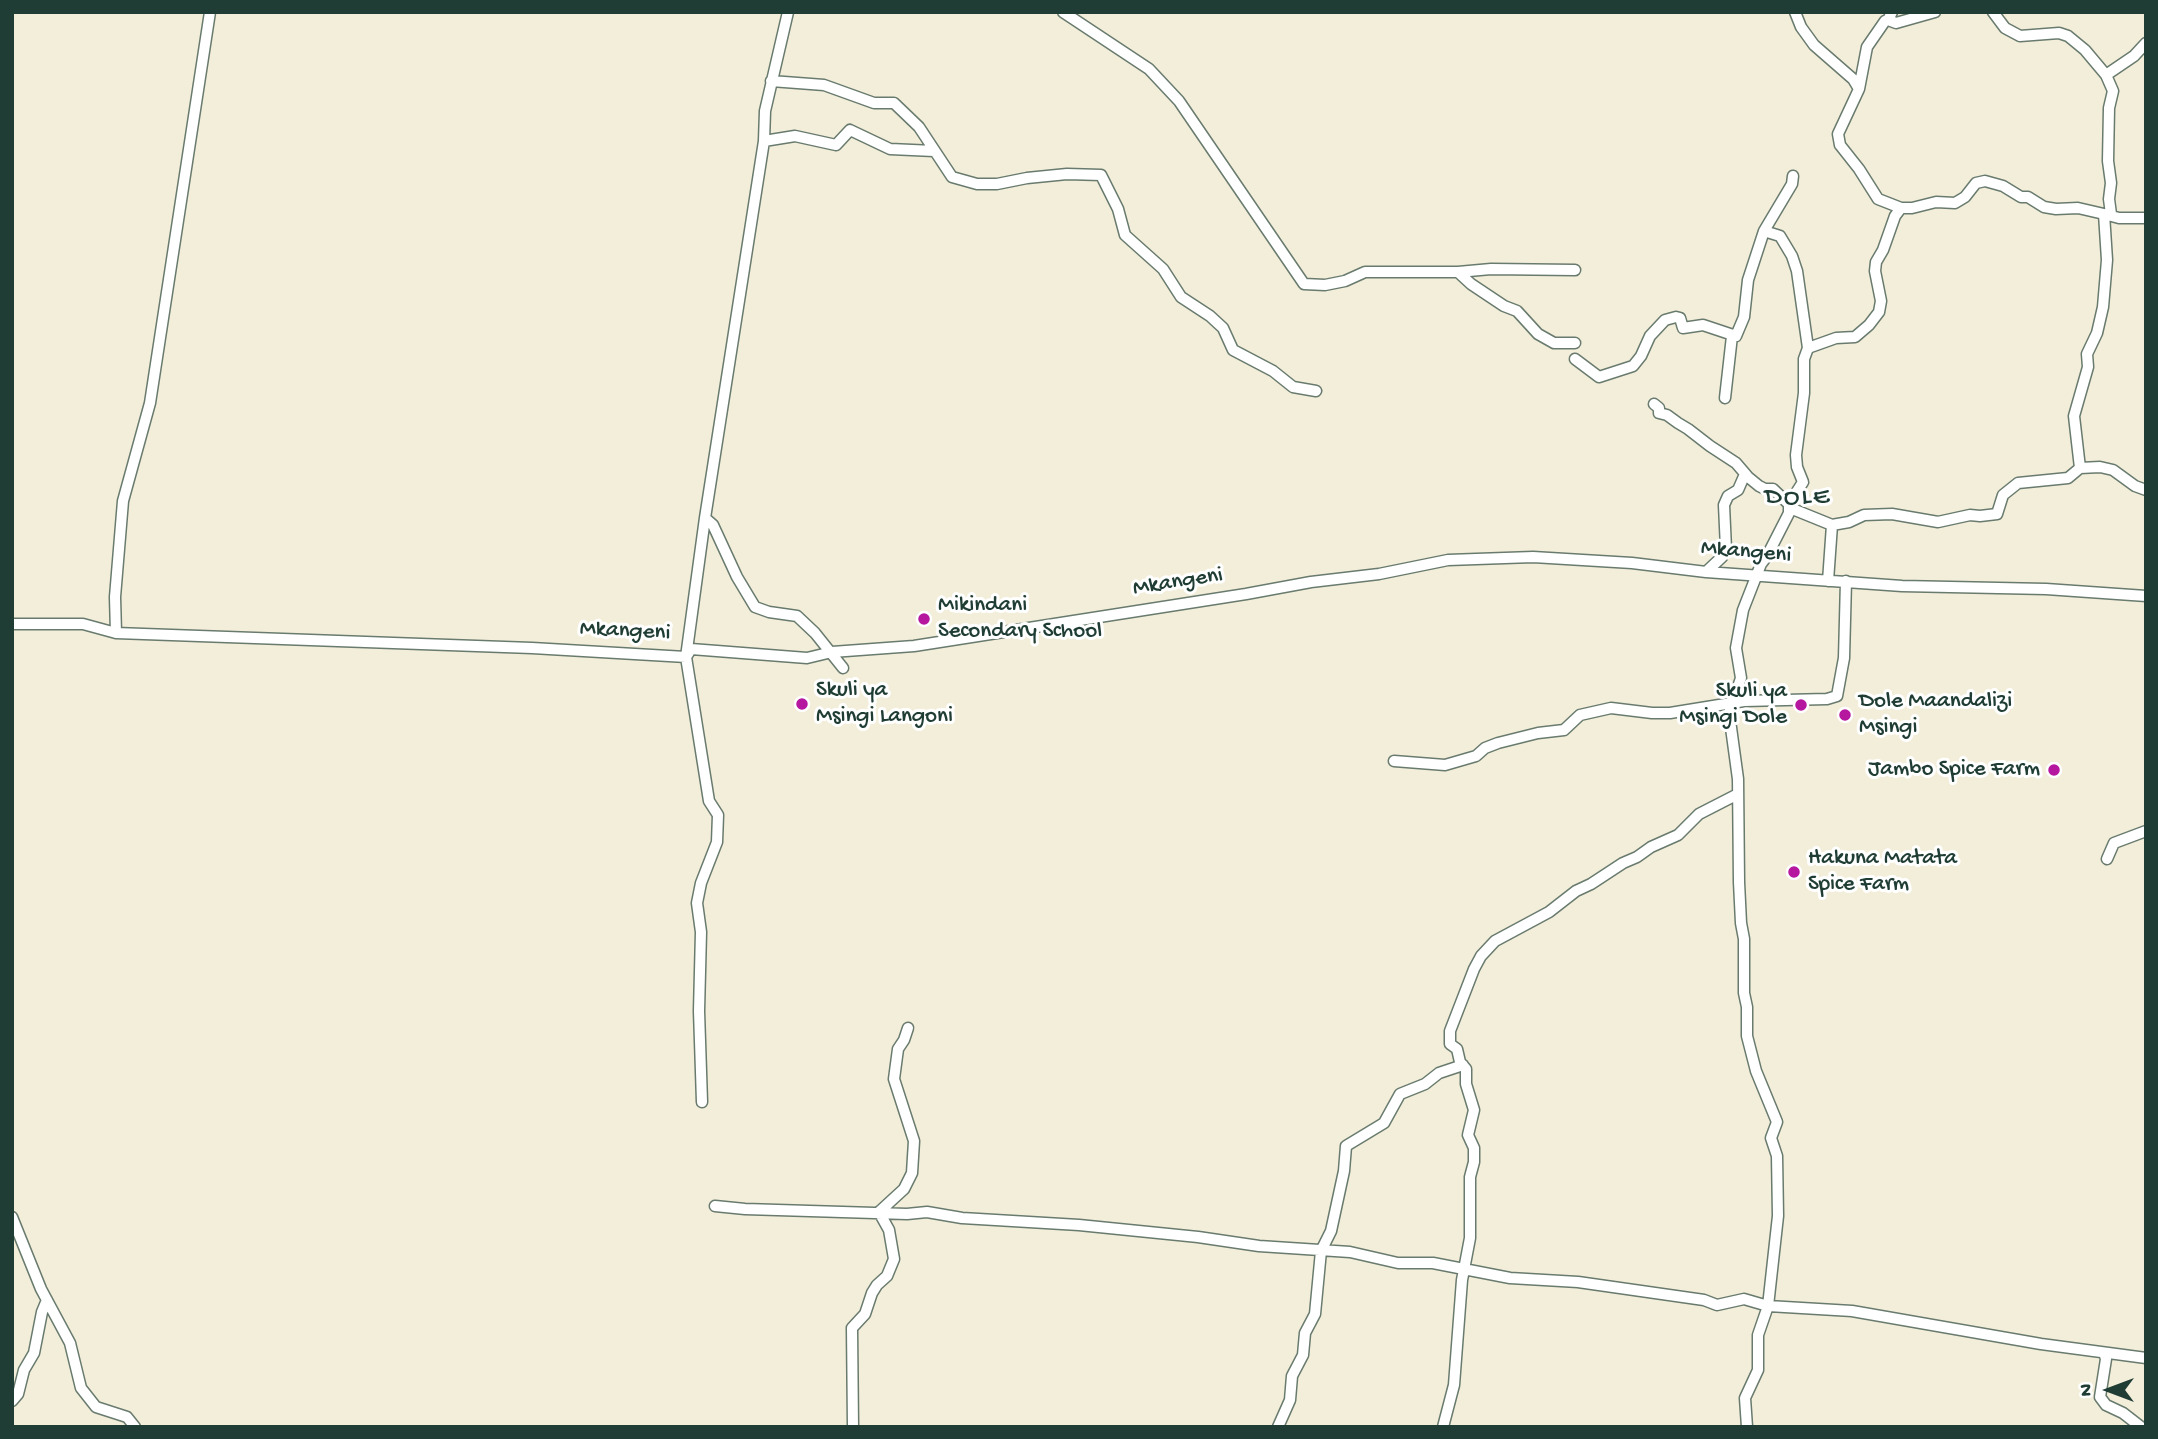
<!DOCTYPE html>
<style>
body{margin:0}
#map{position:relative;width:2158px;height:1439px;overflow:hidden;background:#f3eeda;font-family:"Gochi Hand",sans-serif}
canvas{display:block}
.frame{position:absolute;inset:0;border:14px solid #1f3d34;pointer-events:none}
.north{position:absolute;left:2074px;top:1355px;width:70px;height:70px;-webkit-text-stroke:5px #fff;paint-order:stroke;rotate:270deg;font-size:19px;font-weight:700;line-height:28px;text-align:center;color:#1f3d34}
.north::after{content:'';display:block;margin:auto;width:24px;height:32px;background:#1f3d34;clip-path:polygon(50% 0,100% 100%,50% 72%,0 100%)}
</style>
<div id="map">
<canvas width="2158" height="1439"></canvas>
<div class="frame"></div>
<div class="north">N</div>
</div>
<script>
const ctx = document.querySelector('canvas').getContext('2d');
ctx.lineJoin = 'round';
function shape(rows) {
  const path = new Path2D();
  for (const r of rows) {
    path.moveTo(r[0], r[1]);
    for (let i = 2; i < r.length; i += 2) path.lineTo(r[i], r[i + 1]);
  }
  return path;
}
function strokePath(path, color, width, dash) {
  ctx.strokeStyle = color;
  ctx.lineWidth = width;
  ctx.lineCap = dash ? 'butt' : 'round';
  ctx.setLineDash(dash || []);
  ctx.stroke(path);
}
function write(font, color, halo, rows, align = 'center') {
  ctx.font = font + ' "Gochi Hand",sans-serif';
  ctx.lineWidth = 6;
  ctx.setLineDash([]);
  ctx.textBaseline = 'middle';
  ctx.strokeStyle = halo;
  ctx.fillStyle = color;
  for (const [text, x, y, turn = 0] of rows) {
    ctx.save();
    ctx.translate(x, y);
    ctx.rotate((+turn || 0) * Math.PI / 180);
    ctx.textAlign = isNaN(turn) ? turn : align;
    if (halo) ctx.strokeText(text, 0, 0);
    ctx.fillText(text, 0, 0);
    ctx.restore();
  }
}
const minor = shape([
 [1063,12,1149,69,1179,101,1304,284,1325,285,1345,281,1365,272,1458,272,1491,269,1575,270],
 [1795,12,1801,27,1814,45,1853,79,1859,89,1838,134,1840,145,1859,169,1878,199,1901,208],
 [1993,12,2005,28,2020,36,2059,33,2068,36,2085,50,2106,75,2113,91,2109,108,2108,161,2111,183,2109,199,2111,214],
 [1888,20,1896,23,1935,12],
 [2106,75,2134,56,2146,43],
 [771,81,824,85,874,103,894,103,919,127,952,177,977,184,997,184,1027,178,1067,174,1101,175,1118,209,1125,235,1163,269,1181,297,1210,316,1223,328,1233,350,1273,371,1293,387,1316,391],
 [1859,89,1867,47,1885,21,1888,20,1892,12],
 [764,141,795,136,836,145,850,130,890,149,934,151],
 [1458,272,1471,284,1504,306,1517,311,1538,334,1554,343,1575,343],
 [1808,348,1836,338,1855,337,1869,325,1879,312,1881,301,1875,271,1876,262,1883,250,1895,216,1901,208,1912,208,1936,202,1955,203,1965,197,1976,183,1985,181,2003,186,2021,197,2028,197,2044,207,2056,209,2078,208,2104,214],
 [1575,359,1599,377,1633,366,1641,356,1650,336,1665,320,1676,317,1680,318,1683,328,1703,325,1736,336,1744,317,1748,280,1764,231,1792,184,1793,176],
 [1725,398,1732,336],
 [1654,404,1659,408,1659,413,1667,415,1678,423,1688,429,1710,446,1736,463,1748,477,1759,486,1765,489,1773,489,1795,510,1832,525,1828,581],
 [2080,468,2074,416,2088,367,2087,354,2097,333,2103,307,2107,260,2104,214,2119,218,2146,218],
 [705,518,713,525,737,577,755,607,769,612,797,616,815,633,843,668],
 [1832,525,1849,522,1864,515,1892,514,1938,522,1970,515,1980,516,1997,514,2003,495,2018,483,2068,478,2080,468,2100,467,2113,470,2135,486,2146,490],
 [1706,572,1722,557,1726,549,1724,505,1728,496,1738,490,1745,474],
 [12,624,83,624,116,633,532,648,686,657,691,649,807,658,832,652,914,646,1246,594,1311,582,1379,574,1448,560,1533,557,1632,563,1706,572,1902,586,2046,589,2146,596],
 [116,633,115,597,123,501,150,403,210,12],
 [1394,761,1445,765,1476,756,1485,748,1498,743,1538,733,1564,730,1580,715,1611,708,1652,713,1670,713,1744,701,1827,699,1837,696,1844,658,1846,581],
 [2107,859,2114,843,2146,831],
 [702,1102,699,1011,701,932,697,903,701,883,717,842,718,815,709,801,686,657,705,518,764,141,765,111,788,12],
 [715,1206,745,1209,907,1214,927,1212,962,1218,1079,1225,1198,1237,1259,1246,1350,1252,1398,1263,1433,1263,1510,1278,1578,1282,1704,1300,1717,1305,1744,1299,1768,1306,1852,1311,2041,1344,2146,1358],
 [12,1217,41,1289,70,1343,81,1388,96,1407,127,1417,135,1427],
 [2104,1353,2106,1359,2100,1397,2106,1405,2123,1413,2141,1427],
 [12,1401,18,1394,24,1370,34,1353,42,1312,47,1300],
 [853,1427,852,1328,865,1314,872,1293,877,1285,887,1276,894,1259,889,1230,879,1212,904,1189,912,1173,914,1141,894,1079,898,1049,904,1040,908,1028],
 [1278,1427,1290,1400,1292,1376,1303,1355,1305,1333,1315,1314,1321,1251,1331,1231,1344,1171,1346,1146,1384,1123,1400,1094,1425,1084,1439,1073,1463,1065],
 [1443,1427,1454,1385,1462,1280,1470,1238,1470,1177,1474,1162,1474,1148,1468,1135,1474,1110,1466,1084,1466,1069,1460,1062,1457,1049,1450,1044,1450,1031,1474,969,1481,956,1495,941,1549,912,1576,891,1591,884,1623,863,1637,857,1651,847,1678,835,1699,814,1738,794],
 [1747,1427,1745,1398,1758,1370,1758,1335,1768,1306,1778,1216,1777,1156,1771,1138,1777,1122,1756,1071,1747,1036,1747,1007,1744,993,1744,939,1741,923,1739,882,1738,779,1729,713,1741,678,1736,648,1743,610,1761,564,1767,556,1789,513,1789,504,1803,482,1797,467,1796,455,1804,393,1804,359,1808,348,1797,271,1792,256,1780,236,1764,231]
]);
strokePath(minor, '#697b6e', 13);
strokePath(minor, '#fff', 10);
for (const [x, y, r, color] of [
 [924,619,7,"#b5179e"],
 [802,704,7,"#b5179e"],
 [1801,705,7,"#b5179e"],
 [1845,715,7,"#b5179e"],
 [2054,770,7,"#b5179e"],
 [1794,872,7,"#b5179e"]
]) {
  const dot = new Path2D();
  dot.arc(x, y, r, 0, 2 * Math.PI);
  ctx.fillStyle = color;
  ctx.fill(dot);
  strokePath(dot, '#fff', 2.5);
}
write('23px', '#1f3d34', '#fff', [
 ["Mkangeni",1746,553,5],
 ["Mkangeni",1178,583,-9],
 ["Mkangeni",625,632,3]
]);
write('23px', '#1f3d34', '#fff', [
 ["Mikindani",938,606],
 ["Secondary School",938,632],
 ["Skuli ya",816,691],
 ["Msingi Langoni",816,717],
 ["Skuli ya",1787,692,"right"],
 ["Msingi Dole",1787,718,"right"],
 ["Dole Maandalizi",1859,702],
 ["Msingi",1859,728],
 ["Jambo Spice Farm",2040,770,"right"],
 ["Hakuna Matata",1808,859],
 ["Spice Farm",1808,885]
], 'left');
ctx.letterSpacing = '2px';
write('26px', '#1f3d34', '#fff', [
 ["DOLE",1798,499]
]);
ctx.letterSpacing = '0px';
</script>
